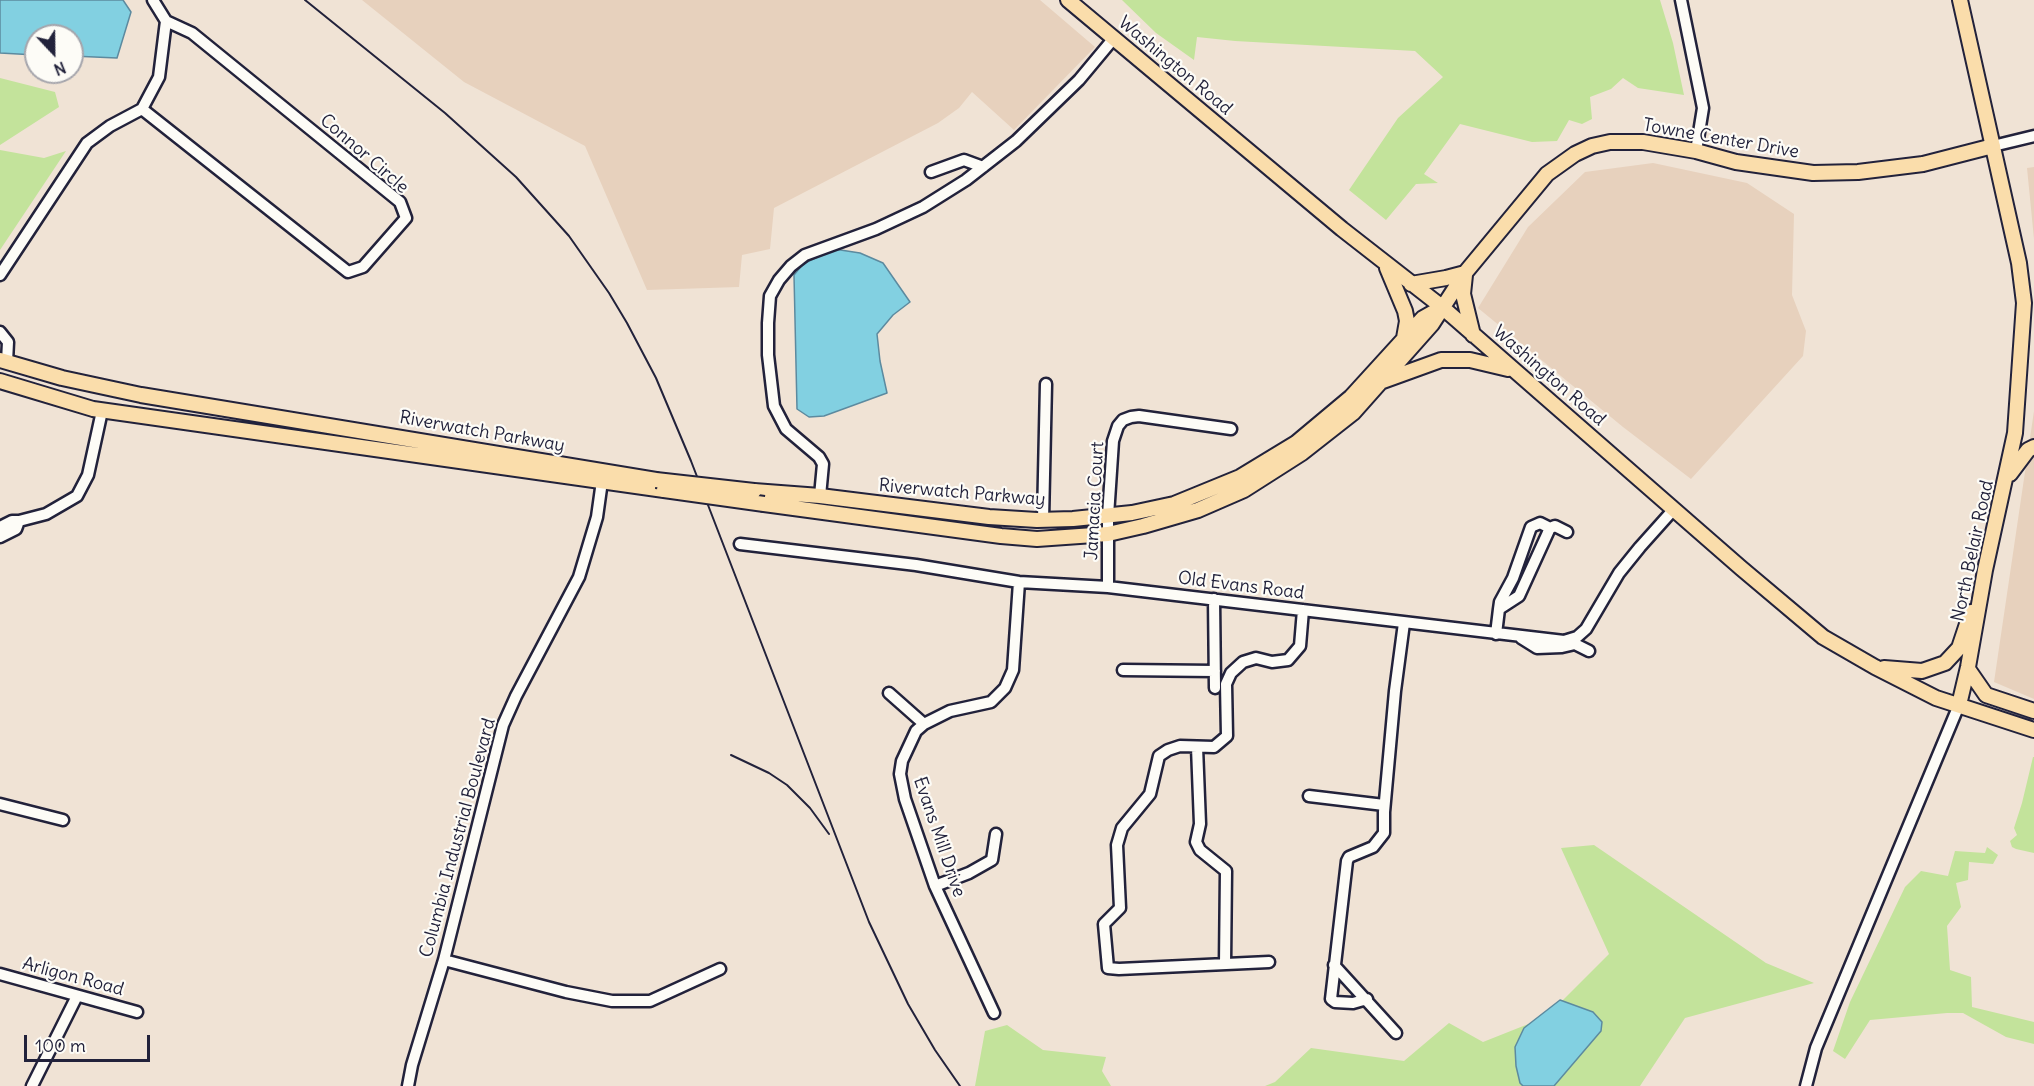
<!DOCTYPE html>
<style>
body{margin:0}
#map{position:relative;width:2034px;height:1086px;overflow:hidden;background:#f0e3d5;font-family:Delius,sans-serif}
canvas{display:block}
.north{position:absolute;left:24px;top:24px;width:60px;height:60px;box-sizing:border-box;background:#fdfcf7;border:2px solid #a5a5ac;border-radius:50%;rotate:158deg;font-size:16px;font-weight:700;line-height:24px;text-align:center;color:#22223b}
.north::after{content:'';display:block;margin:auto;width:21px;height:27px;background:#22223b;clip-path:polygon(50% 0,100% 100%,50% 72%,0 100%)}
.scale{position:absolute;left:24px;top:1035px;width:126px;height:27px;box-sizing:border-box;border:3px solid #22223b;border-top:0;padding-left:8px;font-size:18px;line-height:21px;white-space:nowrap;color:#22223b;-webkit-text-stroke:4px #fdfcf7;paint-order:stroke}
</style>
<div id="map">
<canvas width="2034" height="1086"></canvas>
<div class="north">N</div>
<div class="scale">100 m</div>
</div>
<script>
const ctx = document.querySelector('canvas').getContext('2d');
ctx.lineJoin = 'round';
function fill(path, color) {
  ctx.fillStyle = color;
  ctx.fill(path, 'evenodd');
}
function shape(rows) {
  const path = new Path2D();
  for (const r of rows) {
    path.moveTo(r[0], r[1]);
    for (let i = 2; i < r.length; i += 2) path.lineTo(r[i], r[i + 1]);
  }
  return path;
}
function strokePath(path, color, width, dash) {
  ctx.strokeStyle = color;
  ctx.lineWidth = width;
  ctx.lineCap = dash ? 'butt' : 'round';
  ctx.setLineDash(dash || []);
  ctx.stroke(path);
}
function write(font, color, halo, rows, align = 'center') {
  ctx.font = font + ' Delius,sans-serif';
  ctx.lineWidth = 4.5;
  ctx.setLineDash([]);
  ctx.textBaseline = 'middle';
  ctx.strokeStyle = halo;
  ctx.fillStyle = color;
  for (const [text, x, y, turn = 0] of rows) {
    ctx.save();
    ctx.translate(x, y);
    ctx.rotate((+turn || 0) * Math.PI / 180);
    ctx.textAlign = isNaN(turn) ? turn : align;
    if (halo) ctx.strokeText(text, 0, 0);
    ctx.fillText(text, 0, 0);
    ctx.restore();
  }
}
fill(shape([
 [362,0,1040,0,1095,47,1014,130,972,92,959,108,938,123,774,208,770,249,742,255,739,287,647,290,585,146,464,82],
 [1653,163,1747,183,1794,214,1792,295,1806,331,1803,356,1691,479,1623,427,1478,308,1528,227,1585,172],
 [2034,167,2034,239,2027,168],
 [2034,411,2034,699,1994,682]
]), '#e7d1bd');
fill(shape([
 [1122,0,1660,0,1673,43,1684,95,1638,88,1623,78,1611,89,1590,97,1592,119,1582,124,1569,120,1557,141,1532,142,1460,124,1424,174,1438,183,1416,184,1386,220,1349,190,1398,118,1443,77,1415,51,1235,41,1197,37,1194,60,1156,33],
 [0,78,55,92,59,107,0,145],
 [0,150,44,158,66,151,0,250],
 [2033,757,2034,757,2034,853,2016,849,2012,847,2010,841,2017,835,2014,828,2022,803],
 [1594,845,1766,963,1814,983,1685,1018,1640,1086,1265,1086,1275,1082,1311,1048,1404,1061,1449,1023,1483,1042,1546,1017,1609,954,1561,848],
 [1987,847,1998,855,1993,864,1969,862,1968,880,1956,883,1961,907,1947,926,1950,970,1971,977,1972,1007,2034,1022,2034,1044,2006,1037,1963,1013,1947,1013,1870,1020,1845,1059,1833,1051,1850,1002,1905,887,1921,871,1948,876,1955,851,1985,853],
 [1007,1025,1043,1050,1106,1057,1102,1071,1111,1086,975,1086,985,1031]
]), '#c3e39b');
const water = shape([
 [0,0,123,0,131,12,117,58,72,56,72,36,36,36,36,55,0,53,0,0],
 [834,249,860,253,883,263,910,302,893,315,877,334,880,361,887,393,824,416,809,417,797,409,794,275,803,264,834,249],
 [1560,1000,1593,1012,1602,1022,1601,1031,1554,1086,1523,1086,1520,1083,1516,1066,1515,1047,1524,1028,1560,1000]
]);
fill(water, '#82d0e1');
strokePath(water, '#5c8a9f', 1.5);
const minor = shape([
 [1681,0,1703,108,1696,151],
 [142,109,348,272,363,267,406,218,400,202,192,33,166,21],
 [1993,146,2034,136],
 [931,172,964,160,983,167],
 [0,275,87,143,110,126,142,109,159,77,166,21,153,0],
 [0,332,8,342,7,362],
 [820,496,823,464,819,457,786,429,774,406,768,355,768,323,770,296,779,280,791,266,805,255,876,229,923,207,966,180,1016,141,1079,80,1114,38],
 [1043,520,1046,384],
 [0,527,12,521,19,521,46,514,77,496,88,475,102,411],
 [0,537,16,529,19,521],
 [740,544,916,565,1019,582,1108,587,1564,641,1577,637,1586,629,1619,573,1640,547,1674,509],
 [1108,587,1108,516,1113,441,1118,426,1123,420,1131,417,1139,416,1231,429],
 [1214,599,1215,688],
 [1499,609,1500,602,1513,578,1531,527,1540,523,1550,528],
 [1496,634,1499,609,1519,596,1550,528,1555,526,1567,532],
 [1521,638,1537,648,1562,647,1575,644,1589,651],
 [1123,670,1215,671],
 [889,693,924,724],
 [1197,747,1200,824,1196,842,1200,850,1226,871,1225,964],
 [1309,796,1384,805],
 [0,804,63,820],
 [935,886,969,873,992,860,996,834],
 [444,960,566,992,612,1001,650,1001,720,969],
 [1269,962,1119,969,1108,968,1104,924,1120,908,1117,845,1122,828,1150,794,1159,756,1168,750,1180,746,1214,747,1227,736,1226,684,1231,673,1243,662,1256,658,1272,662,1288,660,1300,646,1303,610],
 [1334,965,1396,1033],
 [0,974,137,1012],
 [1367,999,1353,1003,1335,1002,1331,999,1347,861,1349,857,1373,847,1384,833,1384,812,1395,691,1404,623],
 [994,1013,935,886,905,799,900,774,902,761,916,731,924,724,950,711,991,702,1005,688,1013,670,1019,582],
 [32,1086,77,996],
 [408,1086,412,1065,444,960,503,725,516,696,579,577,597,517,603,474],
 [1806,1086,1816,1048,1959,705]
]);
const major = shape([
 [1068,0,1342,229,1442,307,1741,568,1823,637,1875,667,1936,698,2034,730],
 [1387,268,1405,311,1407,321,1404,338],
 [1465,275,1463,294,1473,335],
 [1411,284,1446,278,1465,273],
 [0,360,62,378,141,395,656,480],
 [0,381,93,409,664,490],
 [1383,381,1441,360,1470,360,1508,369],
 [2010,474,2028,450,2034,447],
 [754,491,820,496,989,517,1037,520,1073,519,1132,513,1174,504,1240,477,1296,443,1351,397,1423,318,1439,309],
 [764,504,1001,536,1037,539,1108,534,1143,526,1198,510,1244,490,1302,453,1353,413,1432,324,1465,273,1547,174,1575,154,1592,146,1610,142,1643,142,1696,151,1736,162,1813,173,1858,172,1923,164,1993,146],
 [1884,668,1922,671,1945,663,1959,648,1971,612],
 [1968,669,1986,695,2034,711],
 [1959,705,1968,667,1985,570,2015,433,2024,303,2019,263,1960,0]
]);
strokePath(minor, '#22223b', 15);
strokePath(major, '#22223b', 18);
strokePath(minor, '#fdfcf7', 10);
strokePath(major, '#faddab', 14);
strokePath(shape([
 [305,0,445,113,516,177,569,236,609,293,627,323,656,378,691,461,869,922,908,1004,935,1050,960,1086],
 [731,755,769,773,787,785,810,808,829,834]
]), '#22223b', 2);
const majorBridge = shape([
 [656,480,754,491],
 [664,490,764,504]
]);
strokePath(majorBridge, '#22223b', 18, []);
strokePath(majorBridge, '#faddab', 14);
write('18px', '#22223b', '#fdfcf7', [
 ["Washington Road",1175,66,40],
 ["Towne Center Drive",1721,139,10],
 ["Connor Circle",364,154,41],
 ["Washington Road",1549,376,41],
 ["Riverwatch Parkway",482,432,10],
 ["Riverwatch Parkway",962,493,5],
 ["Jamacia Court",1095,501,-87],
 ["North Belair Road",1973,551,-78],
 ["Old Evans Road",1241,586,7],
 ["Evans Mill Drive",939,837,71],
 ["Columbia Industrial Boulevard",458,838,-75],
 ["Arligon Road",73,977,15]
]);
</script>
